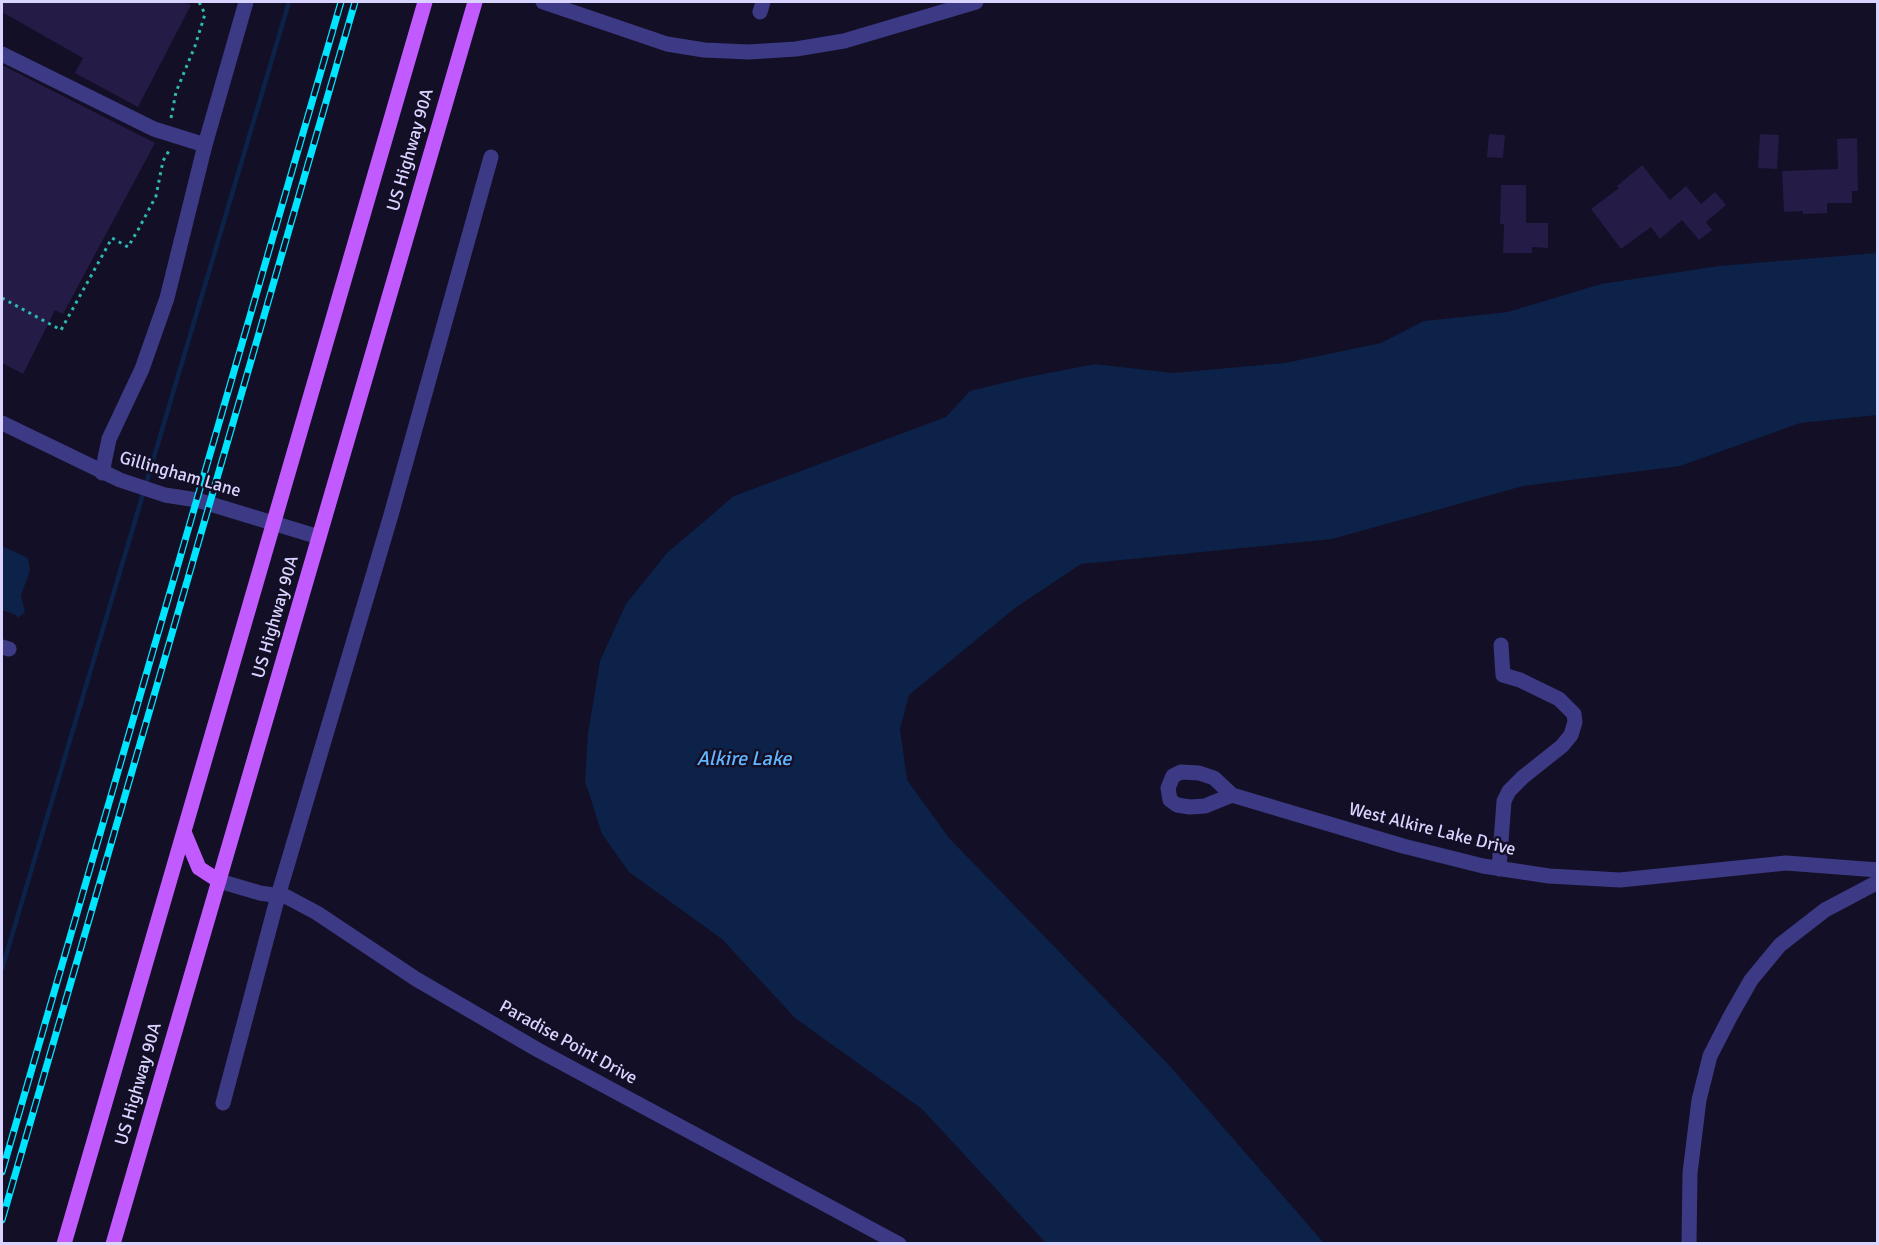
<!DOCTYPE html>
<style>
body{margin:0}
#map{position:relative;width:1879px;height:1245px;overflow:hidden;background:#130f26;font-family:Signika,sans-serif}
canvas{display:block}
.frame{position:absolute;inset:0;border:3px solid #d9d4ff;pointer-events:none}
</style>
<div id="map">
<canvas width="1879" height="1245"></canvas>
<div class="frame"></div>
</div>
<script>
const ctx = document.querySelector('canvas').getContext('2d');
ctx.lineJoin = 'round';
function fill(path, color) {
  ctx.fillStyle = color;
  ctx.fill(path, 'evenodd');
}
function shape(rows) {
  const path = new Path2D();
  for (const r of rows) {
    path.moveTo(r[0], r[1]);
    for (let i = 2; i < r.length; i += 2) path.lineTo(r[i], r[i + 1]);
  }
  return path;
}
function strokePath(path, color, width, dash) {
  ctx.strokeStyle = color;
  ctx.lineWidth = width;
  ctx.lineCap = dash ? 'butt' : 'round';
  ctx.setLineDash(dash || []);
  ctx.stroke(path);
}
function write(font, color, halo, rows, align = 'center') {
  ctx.font = font + ' Signika,sans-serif';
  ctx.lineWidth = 5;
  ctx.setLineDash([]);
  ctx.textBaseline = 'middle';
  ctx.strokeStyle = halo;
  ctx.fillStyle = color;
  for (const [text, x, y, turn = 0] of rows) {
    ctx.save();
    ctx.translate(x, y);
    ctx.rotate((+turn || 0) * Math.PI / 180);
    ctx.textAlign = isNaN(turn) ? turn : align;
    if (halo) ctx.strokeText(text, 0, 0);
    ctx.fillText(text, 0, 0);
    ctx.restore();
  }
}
fill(shape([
 [1877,253,1877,415,1800,423,1680,466,1523,486,1332,539,1081,564,1015,608,909,695,900,729,907,780,949,838,1168,1064,1324,1243,1046,1243,922,1109,795,1018,722,939,629,872,602,834,585,781,588,734,600,661,626,604,667,553,734,496,946,417,970,391,1023,378,1095,364,1172,373,1285,363,1381,343,1424,321,1508,312,1601,284,1719,266],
 [2,546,28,558,30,570,21,596,25,612,18,618,16,615,2,610]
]), '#0c2248');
strokePath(shape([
 [2,969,289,2]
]), '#0c2248', 4.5);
fill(shape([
 [2,2,184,2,191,5,138,107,75,73,83,58,2,12],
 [2,65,155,143,63,314,55,310,23,374,2,363],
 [1489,134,1505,135,1503,158,1487,157],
 [1760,134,1779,135,1777,169,1758,168],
 [1857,138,1858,191,1852,191,1852,203,1827,203,1827,213,1803,214,1803,211,1784,212,1782,171,1838,169,1837,139],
 [1642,165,1670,200,1686,186,1701,204,1715,192,1726,205,1706,222,1712,230,1699,240,1682,220,1660,239,1651,227,1621,249,1591,209,1619,188,1617,186],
 [1501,185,1526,185,1526,223,1548,223,1548,248,1532,247,1532,253,1503,253,1504,224,1500,224]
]), '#241b47');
strokePath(shape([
 [171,118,176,92,195,46,205,14,199,2],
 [2,298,61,330,112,238,128,247,138,230,156,196,163,161,170,149]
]), '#2fb8b0', 3, [3, 4.5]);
strokePath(shape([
 [543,2,667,44,704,50,749,52,796,49,844,41,976,2],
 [760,12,763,2],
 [2,54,154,129,205,145],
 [2,423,120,480,165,495,197,500,319,537],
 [102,473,109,439,142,369,167,298,205,145,246,2],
 [2,647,9,649],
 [1232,795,1205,806,1190,807,1177,805,1170,800,1168,788,1173,776,1181,772,1199,773,1214,778,1232,795,1403,846,1483,866,1549,876,1620,880,1786,863,1878,870],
 [1499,869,1504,801,1509,791,1523,777,1562,746,1571,735,1575,722,1574,714,1559,699,1520,680,1503,675,1501,645],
 [219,881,260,893,287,897,317,913,416,979,538,1050,899,1244],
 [223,1103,278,896,391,515,491,157],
 [1689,1244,1690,1173,1699,1100,1710,1056,1730,1017,1751,980,1780,945,1825,910,1878,882]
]), '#3d3a85', 15);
strokePath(shape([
 [184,832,199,868,219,881],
 [64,1244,425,2],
 [113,1244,475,2]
]), '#c25bff', 15);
const rail = shape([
 [2,1172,341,2],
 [2,1220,355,2]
]);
strokePath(rail, '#00e5ff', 7);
strokePath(rail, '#130f26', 4.5, [14]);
write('18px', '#d9d4ff', '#130f26', [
 ["US Highway 90A",411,150,-74],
 ["Gillingham Lane",180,475,16],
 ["US Highway 90A",276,617,-74],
 ["West Alkire Lake Drive",1432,830,14],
 ["Paradise Point Drive",568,1043,29],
 ["US Highway 90A",139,1084,-74]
]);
write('italic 20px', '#62b6ff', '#130f26', [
 ["Alkire Lake",744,760]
]);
</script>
